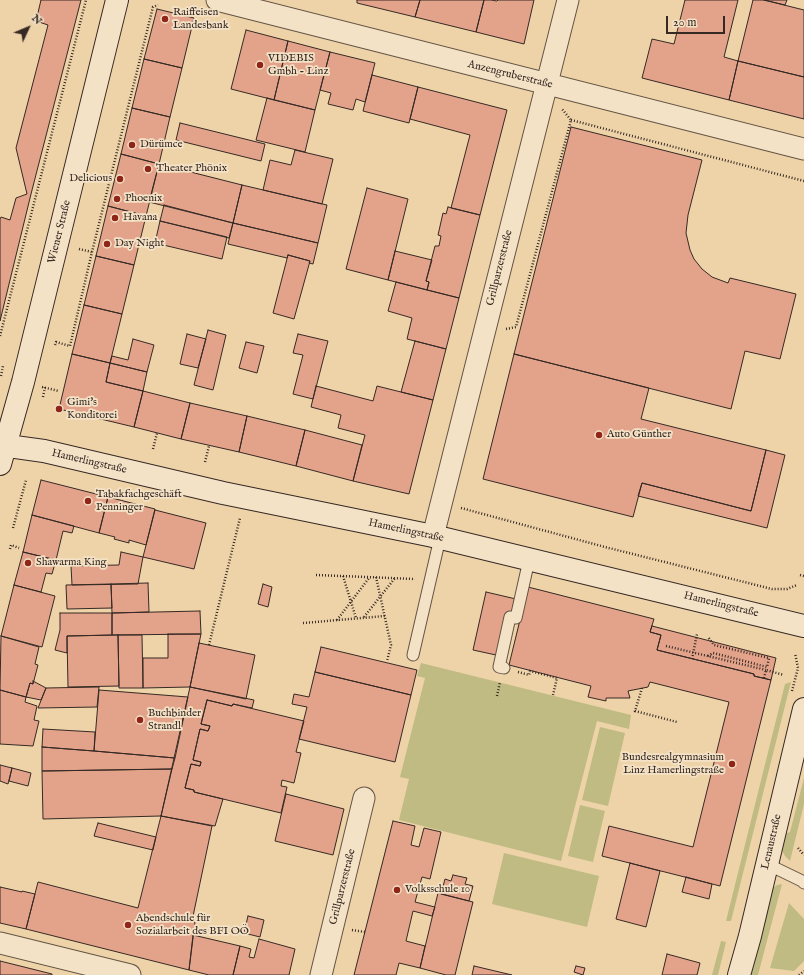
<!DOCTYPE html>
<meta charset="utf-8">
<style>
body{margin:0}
#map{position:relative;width:804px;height:975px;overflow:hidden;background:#eed3a8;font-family:"IM FELL English",serif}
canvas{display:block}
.north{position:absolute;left:8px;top:8px;width:40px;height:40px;-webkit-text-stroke:3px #f4e2c6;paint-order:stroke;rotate:46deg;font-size:11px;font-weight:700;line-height:16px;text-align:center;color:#362924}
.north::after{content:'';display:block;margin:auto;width:14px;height:18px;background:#362924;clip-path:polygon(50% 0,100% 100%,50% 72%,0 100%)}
.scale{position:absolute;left:666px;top:16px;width:59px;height:18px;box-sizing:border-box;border:2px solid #362924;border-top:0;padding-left:5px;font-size:12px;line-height:14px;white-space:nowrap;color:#362924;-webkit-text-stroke:3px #f4e2c6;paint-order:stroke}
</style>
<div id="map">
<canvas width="804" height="975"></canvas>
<div class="north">N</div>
<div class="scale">20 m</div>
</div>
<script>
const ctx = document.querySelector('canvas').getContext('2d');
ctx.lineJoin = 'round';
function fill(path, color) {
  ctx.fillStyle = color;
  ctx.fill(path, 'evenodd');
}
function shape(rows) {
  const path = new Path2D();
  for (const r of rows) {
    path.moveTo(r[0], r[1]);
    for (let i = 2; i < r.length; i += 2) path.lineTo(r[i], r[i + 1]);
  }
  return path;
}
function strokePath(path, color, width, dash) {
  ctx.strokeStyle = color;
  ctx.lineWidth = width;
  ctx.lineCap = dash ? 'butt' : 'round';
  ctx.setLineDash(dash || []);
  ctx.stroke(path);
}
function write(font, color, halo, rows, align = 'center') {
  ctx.font = font + ' "IM FELL English",serif';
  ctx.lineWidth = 3.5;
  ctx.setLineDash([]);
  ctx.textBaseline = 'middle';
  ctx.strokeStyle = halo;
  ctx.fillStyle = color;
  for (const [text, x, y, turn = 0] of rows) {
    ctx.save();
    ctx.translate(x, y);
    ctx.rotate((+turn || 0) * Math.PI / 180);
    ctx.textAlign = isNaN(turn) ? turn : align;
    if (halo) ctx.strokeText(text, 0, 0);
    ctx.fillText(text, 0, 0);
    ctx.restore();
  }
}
fill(shape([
 [421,663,631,715,629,729,597,721,561,861,399,820,409,779,400,777,425,678,417,676],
 [791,682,731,921,726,921,785,684],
 [600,727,625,733,608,806,582,800],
 [804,778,804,804,790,861,785,856,782,851,781,846,784,834,790,832],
 [580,805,605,811,593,862,568,856],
 [504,853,599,876,587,927,492,904],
 [782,884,758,975,749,975,770,891,774,887,777,885],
 [789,903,804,919,804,961,794,971,770,968],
 [721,941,726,942,718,975,712,975]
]), '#bfbb83');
const building = shape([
 [41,0,81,0,31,194,0,321,0,219,1,217,10,220,16,198,27,194,16,148,48,25,36,21,41,0],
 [357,0,420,0,415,17,357,3,357,0],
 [420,0,484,0,476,32,415,17,420,0],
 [484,0,491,0,497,1,498,0,534,0,524,44,476,32,484,0],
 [685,0,738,0,724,57,738,61,729,100,642,78,652,39,674,44,685,0],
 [753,0,764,0,804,10,804,77,738,61,753,0],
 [764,0,787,0,785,5,764,0],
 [157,9,194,18,182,68,144,59,157,9],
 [246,30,288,41,274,100,231,89,246,30],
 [288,41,330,52,315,110,274,100,288,41],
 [330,52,375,63,365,102,356,99,353,110,328,104,331,93,320,90,330,52],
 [144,59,182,68,170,117,132,108,144,59],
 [738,61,804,77,804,119,729,100,738,61],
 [372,75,418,87,409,123,363,111,372,75],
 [418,87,507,110,480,215,451,208,470,135,410,119,418,87],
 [267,98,315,110,305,152,256,140,267,98],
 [132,108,170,117,159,164,121,154,132,108],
 [180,123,265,144,261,161,176,140,180,123],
 [571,127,702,160,688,215,686,233,690,250,694,259,702,269,712,277,728,283,730,278,796,294,780,359,745,351,731,409,514,354,571,127],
 [295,150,333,159,322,204,263,190,270,160,291,165,295,150],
 [121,154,159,164,146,216,108,206,121,154],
 [159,164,242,185,233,223,149,202,159,164],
 [242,185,327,205,318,243,233,223,242,185],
 [367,188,408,199,388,280,346,269,367,188],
 [164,205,233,223,229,238,160,221,164,205],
 [108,206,146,216,134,265,96,256,108,206],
 [448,207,480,215,459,298,427,290,429,282,426,281,435,246,439,246,441,236,438,235,443,213,446,214,448,207],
 [160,221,227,237,222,259,155,243,160,221],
 [233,223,318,243,313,264,309,263,310,261,288,255,287,258,228,244,233,223],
 [395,251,432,260,426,281,429,282,427,290,388,280,395,251],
 [288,255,310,261,294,319,273,313,288,255],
 [96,256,134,265,122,314,84,305,96,256],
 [396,282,459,298,446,349,407,339,412,318,388,311,396,282],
 [84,305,122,314,110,363,72,354,84,305],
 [208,330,226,335,213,390,194,385,208,330],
 [187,334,206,339,198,368,180,364,187,334],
 [298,334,328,341,313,399,293,394,303,355,293,353,298,334],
 [133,339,154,345,147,372,110,363,112,356,128,360,133,339],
 [415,341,446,349,433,400,401,392,415,341],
 [246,342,264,346,257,373,239,368,246,342],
 [72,354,110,363,106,382,143,391,134,427,59,409,72,354],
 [514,354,649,388,641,419,766,450,751,511,642,483,633,517,483,479,514,354],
 [110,363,147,372,143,391,106,382,110,363],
 [316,386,373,401,377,386,433,400,409,494,353,481,365,435,338,428,341,415,311,407,316,386],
 [143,391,190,403,181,439,134,427,143,391],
 [190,403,247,416,239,452,181,439,190,403],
 [247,416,305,430,296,466,239,452,247,416],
 [305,430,362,445,353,481,296,466,305,430],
 [766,450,785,455,767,528,638,496,642,483,751,511,766,450],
 [41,480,108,497,99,533,32,515,41,480],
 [108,497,155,509,146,545,129,540,129,543,114,539,115,537,99,533,108,497],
 [155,510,206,523,194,569,143,557,155,510],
 [32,515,74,526,72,533,63,531,56,560,23,552,32,515],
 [23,552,56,560,52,574,46,573,41,592,14,585,23,552],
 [121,552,143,557,138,584,72,585,71,566,119,565,121,552],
 [148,583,149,612,112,613,111,584,148,583],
 [111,584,112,608,67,609,66,585,111,584],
 [263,584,272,587,268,607,258,604,263,584],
 [14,585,55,596,42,647,1,636,14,585],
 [528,587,654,619,650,632,661,635,657,650,754,674,754,676,771,680,720,886,602,856,609,826,693,847,729,702,650,682,648,687,628,691,630,698,606,698,606,701,588,697,591,686,509,665,528,587],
 [486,592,516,599,513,614,506,613,496,655,473,650,486,592],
 [200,611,201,634,112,635,112,613,200,611],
 [60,613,112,613,112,635,67,636,67,653,55,650,60,630,60,613],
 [652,626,776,658,771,680,754,676,754,674,657,650,661,635,650,632,652,626],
 [168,634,201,634,190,687,143,688,143,658,168,658,168,634],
 [118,635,142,635,143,688,119,688,118,635],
 [118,635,119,686,68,687,67,636,118,635],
 [1,636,39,647,35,664,38,665,33,684,30,683,26,697,0,690,1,636],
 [199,643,255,655,246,699,190,687,199,643],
 [321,647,417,670,411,695,315,672,321,647],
 [315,672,411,695,395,762,299,739,307,707,292,704,294,694,309,697,315,672],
 [33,681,46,688,41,700,26,697,30,683,33,684,33,681],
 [99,687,97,707,38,708,46,688,99,687],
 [190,687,254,700,252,708,233,704,232,706,207,700,201,724,210,726,208,731,200,729,193,760,201,762,200,766,191,764,185,788,194,790,194,792,223,799,215,826,161,816,190,687],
 [0,690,26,697,25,702,37,706,34,720,39,721,33,746,0,744,0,690],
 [99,690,188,697,175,758,94,751,99,690],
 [207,700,232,706,233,704,304,721,296,752,301,753,294,783,282,780,281,786,287,787,281,813,194,792,194,790,185,788,191,764,200,766,201,762,193,760,200,729,208,731,210,726,201,724,207,700],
 [43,729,95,732,94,751,42,747,43,729],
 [42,747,94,751,175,758,172,769,42,771,42,747],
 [0,765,12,768,8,784,0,781,0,765],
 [12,768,31,773,28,786,9,781,12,768],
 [172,769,161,816,43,819,42,771,172,769],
 [286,794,344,809,333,855,275,841,286,794],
 [161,816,212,826,192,921,195,922,189,970,26,929,38,882,138,908,161,816],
 [393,821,415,826,411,845,419,847,424,828,441,832,430,879,422,877,415,902,435,907,432,916,413,911,406,941,425,946,420,968,399,963,396,975,354,975,393,821],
 [98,823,156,837,153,850,94,836,98,823],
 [630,863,660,871,646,927,616,919,630,863],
 [453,875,467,878,465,884,473,886,469,901,441,894,445,879,451,881,453,875],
 [686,877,712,884,709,899,682,892,686,877],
 [0,887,22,892,22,891,35,894,26,929,0,923,0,887],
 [438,893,473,902,455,975,446,975,420,968,438,893],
 [248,916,264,920,260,937,244,933,248,916],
 [193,935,240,946,233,975,209,975,189,970,193,935],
 [259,939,295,949,289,975,233,975,240,946,251,949,249,957,254,958,259,939],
 [667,954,700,963,697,975,662,975,667,954],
 [0,961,52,974,52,975,0,975,0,961],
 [474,966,512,975,472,975,474,966],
 [576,966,585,968,583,975,574,972,576,966]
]);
fill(building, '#e2a38a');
strokePath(building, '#362924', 1);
const lane = shape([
 [413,655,440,538],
 [504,668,499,667,510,617,516,618,529,560],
 [767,864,802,881,804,883]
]);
const street = shape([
 [217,0,804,149],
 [433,536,568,0],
 [0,943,130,975],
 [321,975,364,798]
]);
const secondary = shape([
 [0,445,44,451,223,493,433,536,804,626],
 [0,464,23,382,117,0],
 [739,975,750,936,804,709]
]);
strokePath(lane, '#645445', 13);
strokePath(street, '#645445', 23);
strokePath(secondary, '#362924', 24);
strokePath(shape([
 [571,120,804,181],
 [79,249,92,252],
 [506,329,516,327,571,120,562,109],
 [0,336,86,0],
 [55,345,56,342,70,346,92,252,153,7,158,5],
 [1,376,3,366],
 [42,387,59,391],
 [43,397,45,387],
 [153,449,157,433],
 [205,462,209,446],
 [461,508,605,547,772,589,787,589,797,585],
 [13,528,26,480],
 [10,549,11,545,19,548],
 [316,575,415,579],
 [800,575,804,576],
 [343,576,356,618],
 [376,577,391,645,387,661],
 [364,617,395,578],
 [337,620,369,578],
 [303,623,385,616],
 [209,645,240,518],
 [666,646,766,670],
 [708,656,713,653,767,667,769,658,714,645,708,637],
 [692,659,697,634],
 [518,672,529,675,530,671,557,678,553,695],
 [764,678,766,670,784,675],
 [642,688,635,711,677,722],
 [792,691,798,668,795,653],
 [497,696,500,682],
 [798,848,804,855],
 [352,930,365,932],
 [799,975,804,971]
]), '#362924', 2.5, [1, 2]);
strokePath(lane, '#f4e2c6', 11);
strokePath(street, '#f4e2c6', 21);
strokePath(secondary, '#f4e2c6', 22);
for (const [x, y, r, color] of [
 [165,19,4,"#8f2418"],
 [260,65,4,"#8f2418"],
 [132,145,4,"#8f2418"],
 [148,169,4,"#8f2418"],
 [120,179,4,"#8f2418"],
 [117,199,4,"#8f2418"],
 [115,218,4,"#8f2418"],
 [107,244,4,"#8f2418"],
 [59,409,4,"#8f2418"],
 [599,435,4,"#8f2418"],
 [88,501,4,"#8f2418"],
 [28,563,4,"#8f2418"],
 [140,720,4,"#8f2418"],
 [732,764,4,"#8f2418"],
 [397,890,4,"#8f2418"],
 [128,925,4,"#8f2418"]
]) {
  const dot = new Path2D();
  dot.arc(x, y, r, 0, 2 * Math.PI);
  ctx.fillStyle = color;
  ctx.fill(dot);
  strokePath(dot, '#f4e2c6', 1.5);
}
write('11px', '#362924', '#f4e2c6', [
 ["Raiffeisen",173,13],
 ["Landesbank",173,26],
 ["VIDEBIS",268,59],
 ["Gmbh - Linz",268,72],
 ["Dürümce",140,145],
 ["Theater Phönix",156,169],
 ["Delicious",112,179,"right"],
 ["Phoenix",125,199],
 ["Havana",123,218],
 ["Day Night",115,244],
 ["Gimi's",67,403],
 ["Konditorei",67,416],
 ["Auto Günther",607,435],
 ["Tabakfachgeschäft",96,495],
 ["Penninger",96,508],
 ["Shawarma King",36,563],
 ["Buchbinder",148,714],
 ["Strandl",148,727],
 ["Bundesrealgymnasium",724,758,"right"],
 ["Linz Hamerlingstraße",724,771,"right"],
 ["Volksschule 10",405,890],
 ["Abendschule für",136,919],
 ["Sozialarbeit des BFI OÖ",136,932]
], 'left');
write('11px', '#362924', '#f4e2c6', [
 ["Anzengruberstraße",510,75,14],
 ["Wiener Straße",60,232,-76],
 ["Grillparzerstraße",500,268,-76],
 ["Hamerlingstraße",89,462,13],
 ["Hamerlingstraße",406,531,12],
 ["Hamerlingstraße",721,605,14],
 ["Lenaustraße",772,842,-77],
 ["Grillparzerstraße",343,887,-76]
]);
</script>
